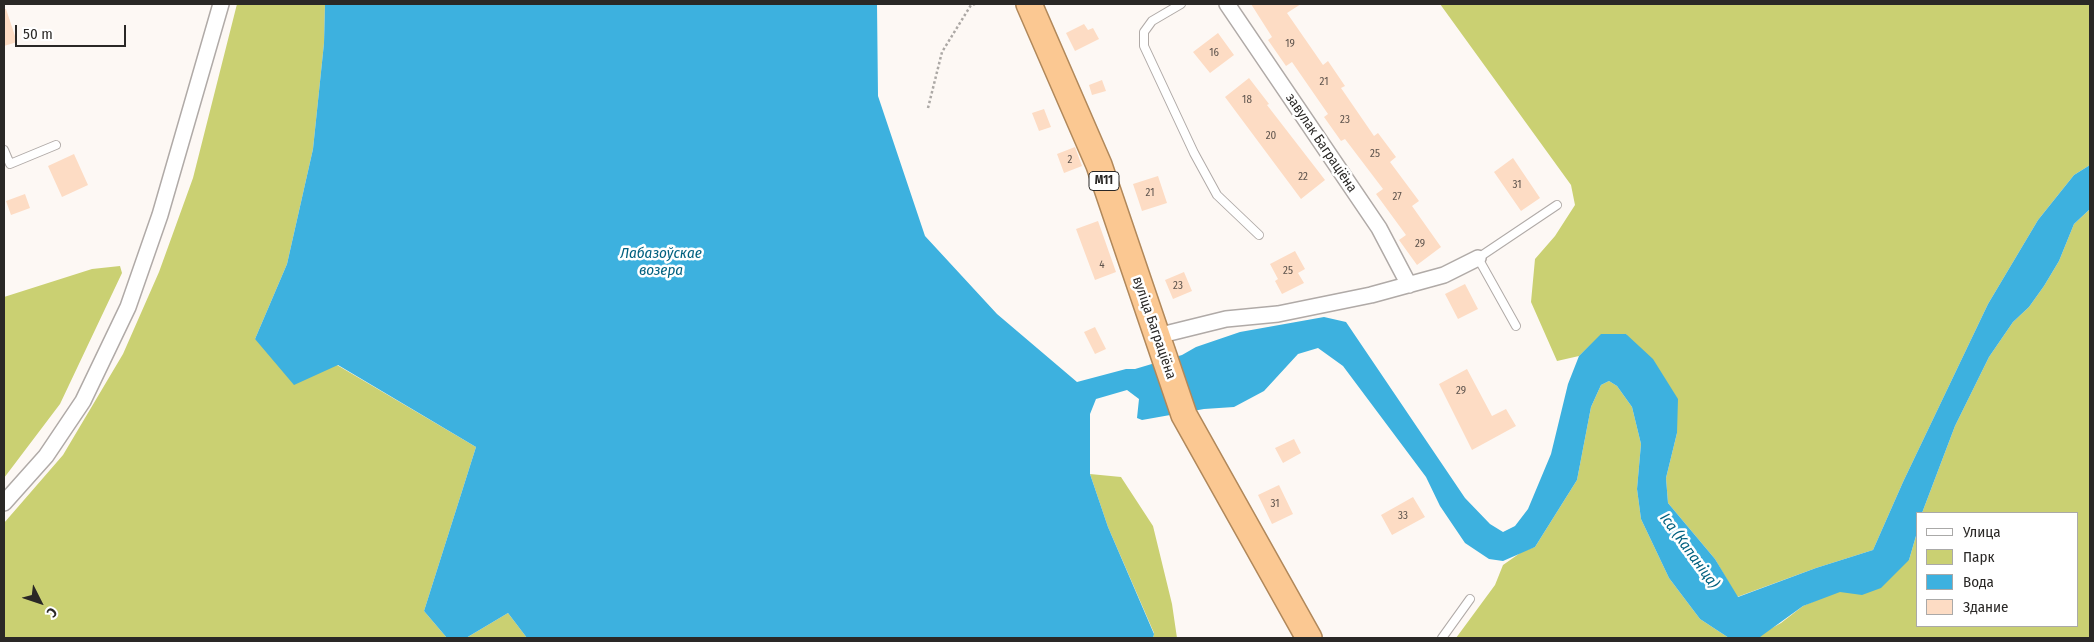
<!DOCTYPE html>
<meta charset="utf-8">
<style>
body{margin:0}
#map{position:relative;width:2094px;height:642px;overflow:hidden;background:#fdf8f4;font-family:"Fira Sans Condensed",sans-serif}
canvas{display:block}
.frame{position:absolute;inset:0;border:5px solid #2a2826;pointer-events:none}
.legend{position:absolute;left:1916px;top:512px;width:162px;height:115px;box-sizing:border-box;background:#fff;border:1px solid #aaa9a8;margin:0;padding:6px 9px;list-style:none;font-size:15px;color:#2a2826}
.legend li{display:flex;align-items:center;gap:10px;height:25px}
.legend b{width:25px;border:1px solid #aaa9a8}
.north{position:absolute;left:15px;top:577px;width:50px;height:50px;-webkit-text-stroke:4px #fff;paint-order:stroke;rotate:131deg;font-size:14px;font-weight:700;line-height:20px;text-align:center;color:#2a2826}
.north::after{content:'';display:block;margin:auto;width:18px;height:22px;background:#2a2826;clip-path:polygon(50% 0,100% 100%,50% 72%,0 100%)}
.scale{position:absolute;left:15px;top:25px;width:111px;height:22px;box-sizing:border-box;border:2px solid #2a2826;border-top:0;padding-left:6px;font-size:15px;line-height:18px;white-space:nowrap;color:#2a2826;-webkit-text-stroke:4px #fff;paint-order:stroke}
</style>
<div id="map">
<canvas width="2094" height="642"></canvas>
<div class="frame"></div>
<ul class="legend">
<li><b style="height:6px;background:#fff"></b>Улица</li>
<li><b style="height:14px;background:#cad072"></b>Парк</li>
<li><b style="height:14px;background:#3db1df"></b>Вода</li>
<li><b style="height:14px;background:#fddcc4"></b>Здание</li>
</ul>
<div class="north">С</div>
<div class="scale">50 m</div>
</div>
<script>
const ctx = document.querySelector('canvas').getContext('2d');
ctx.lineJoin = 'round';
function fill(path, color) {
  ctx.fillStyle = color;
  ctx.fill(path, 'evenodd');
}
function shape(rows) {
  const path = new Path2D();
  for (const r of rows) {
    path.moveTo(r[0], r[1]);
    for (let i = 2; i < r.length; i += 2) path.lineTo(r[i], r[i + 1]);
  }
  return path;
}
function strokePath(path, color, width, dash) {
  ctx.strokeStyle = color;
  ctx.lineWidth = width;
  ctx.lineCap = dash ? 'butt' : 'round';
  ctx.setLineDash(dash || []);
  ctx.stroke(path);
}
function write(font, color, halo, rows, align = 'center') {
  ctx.font = font + ' "Fira Sans Condensed",sans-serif';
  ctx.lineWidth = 5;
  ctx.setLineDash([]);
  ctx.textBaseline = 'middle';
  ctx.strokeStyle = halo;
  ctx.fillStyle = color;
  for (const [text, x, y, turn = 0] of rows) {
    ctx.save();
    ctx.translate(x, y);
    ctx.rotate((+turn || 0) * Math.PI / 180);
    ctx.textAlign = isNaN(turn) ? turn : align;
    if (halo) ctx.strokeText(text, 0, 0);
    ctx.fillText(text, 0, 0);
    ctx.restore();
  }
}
fill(shape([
 [237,4,325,4,324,43,313,149,287,264,255,339,337,365,476,447,424,611,447,638,4,638,4,523,63,455,123,354,159,272,193,178],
 [1440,4,2090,4,2090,165,2074,175,2038,220,1988,304,1903,482,1873,550,1816,568,1737,597,1715,559,1668,503,1666,478,1677,433,1626,334,1602,334,1579,356,1557,361,1531,302,1535,259,1555,236,1575,205,1571,185],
 [2090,209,2090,638,1754,638,1781,623,1803,606,1909,560,1918,529,1918,626,2078,626,2078,513,1922,513,1955,426,1989,357,2013,322,2029,307,2044,286,2059,261,2074,224],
 [120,266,122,273,60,404,4,478,4,297,92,269],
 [1609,381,1617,386,1632,407,1641,444,1637,489,1641,519,1669,578,1700,619,1729,638,1456,638,1495,585,1503,565,1523,551,1535,547,1577,480,1591,407,1601,385],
 [1090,474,1121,477,1153,526,1172,604,1177,638,1153,638,1154,633,1108,527],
 [508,613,527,638,466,638]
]), '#cad072');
fill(shape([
 [325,4,877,4,878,96,925,236,997,314,1077,382,1126,369,1135,369,1182,355,1196,347,1240,332,1324,317,1346,322,1465,498,1490,524,1503,532,1515,526,1528,509,1551,454,1568,384,1579,356,1601,334,1626,334,1653,359,1678,399,1677,433,1666,478,1668,503,1715,559,1738,597,1816,568,1873,550,1903,482,1988,304,2038,220,2074,175,2090,165,2090,209,2074,224,2059,261,2044,286,2029,307,2013,322,1989,357,1955,426,1922,513,1918,513,1918,529,1909,560,1881,588,1862,595,1840,592,1803,606,1760,637,1729,638,1700,619,1669,578,1641,519,1637,489,1641,444,1632,407,1617,386,1609,381,1601,385,1591,407,1577,480,1535,547,1503,561,1489,559,1465,543,1440,506,1426,477,1343,366,1318,348,1298,354,1264,391,1234,407,1204,409,1142,420,1137,418,1139,399,1127,390,1096,399,1090,414,1090,474,1108,527,1154,634,1153,638,527,638,508,613,466,638,447,638,424,611,476,447,338,365,294,385,255,339,287,264,313,149,324,43]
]), '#3db1df');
fill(shape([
 [1251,4,1301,4,1287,13,1323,65,1328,61,1345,86,1341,88,1374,136,1378,133,1396,157,1390,162,1419,201,1412,206,1441,247,1417,265,1399,240,1406,235,1376,194,1383,189,1345,139,1341,141,1324,117,1328,114,1292,62,1286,66,1268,40,1272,37],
 [4,9,6,9,17,42,4,46],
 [1084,24,1088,30,1093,28,1099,39,1075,51,1066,33],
 [1218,33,1234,55,1210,73,1193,52],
 [1249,78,1269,104,1267,105,1325,180,1301,199,1225,97],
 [1102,80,1106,91,1092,95,1089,85],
 [1044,109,1051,127,1039,131,1032,113],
 [1075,147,1082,166,1064,173,1057,154],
 [74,154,88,185,62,197,48,166],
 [1513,158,1540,198,1521,211,1494,172],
 [1158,176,1167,203,1142,211,1133,184],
 [25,194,30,208,11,215,6,201],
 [1098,221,1116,272,1095,280,1076,229],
 [1295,251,1305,269,1298,273,1304,283,1282,294,1275,281,1278,279,1270,264],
 [1184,272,1192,291,1173,299,1165,280],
 [1465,284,1478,309,1458,319,1445,294],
 [1095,327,1106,349,1095,354,1084,332],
 [1467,369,1492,416,1506,409,1516,426,1472,450,1439,384],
 [1294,439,1301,453,1283,463,1275,448],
 [1279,485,1293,514,1272,524,1258,495],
 [1413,497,1425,517,1392,535,1381,515]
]), '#fddcc4');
const service = shape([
 [1181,4,1152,21,1144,32,1144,46,1194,153,1217,195,1259,235],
 [4,150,10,164,56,145],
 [1516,326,1478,258,1557,205],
 [1442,638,1470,599]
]);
const minor = shape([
 [1227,4,1379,228,1409,285],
 [1157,336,1226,319,1278,314,1371,295,1444,275,1478,258],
 [4,503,46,456,83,401,128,307,160,215,221,4]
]);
const trunk = shape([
 [1029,4,1099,165,1184,415,1309,638]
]);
strokePath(service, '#b0aaa7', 10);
strokePath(minor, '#b0aaa7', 18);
strokePath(trunk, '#b1885a', 28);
strokePath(shape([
 [928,108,942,52,971,5,975,4]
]), '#aca8a5', 2.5, [2.5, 2.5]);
strokePath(service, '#fff', 8);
strokePath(minor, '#fff', 15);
strokePath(trunk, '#fbc892', 25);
write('11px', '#5f554e', null, [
 ["19",1290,44],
 ["16",1214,53],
 ["21",1324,82],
 ["18",1247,100],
 ["23",1345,120],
 ["20",1271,136],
 ["25",1375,154],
 ["2",1070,160],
 ["22",1303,177],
 ["31",1517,185],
 ["21",1150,193],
 ["27",1397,197],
 ["29",1420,244],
 ["4",1102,265],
 ["25",1288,271],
 ["23",1178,286],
 ["29",1461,391],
 ["31",1275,504],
 ["33",1403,516]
]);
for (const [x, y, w] of [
 [1104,181,30]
]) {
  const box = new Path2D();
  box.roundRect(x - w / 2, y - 9.5, w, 19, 4);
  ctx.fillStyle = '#fff';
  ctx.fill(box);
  strokePath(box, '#2a2826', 1);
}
write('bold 12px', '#2a2826', null, [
 ["М11",1104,181]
]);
write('14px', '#2a2826', '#fff', [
 ["завулак Баграціёна",1321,143,56],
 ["вуліца Баграціёна",1154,328,71]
]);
write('italic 15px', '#00607f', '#fff', [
 ["Лабазоўскае",661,254],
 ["возера",661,271],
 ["Іса (Капаніца)",1689,551,54]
]);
</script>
